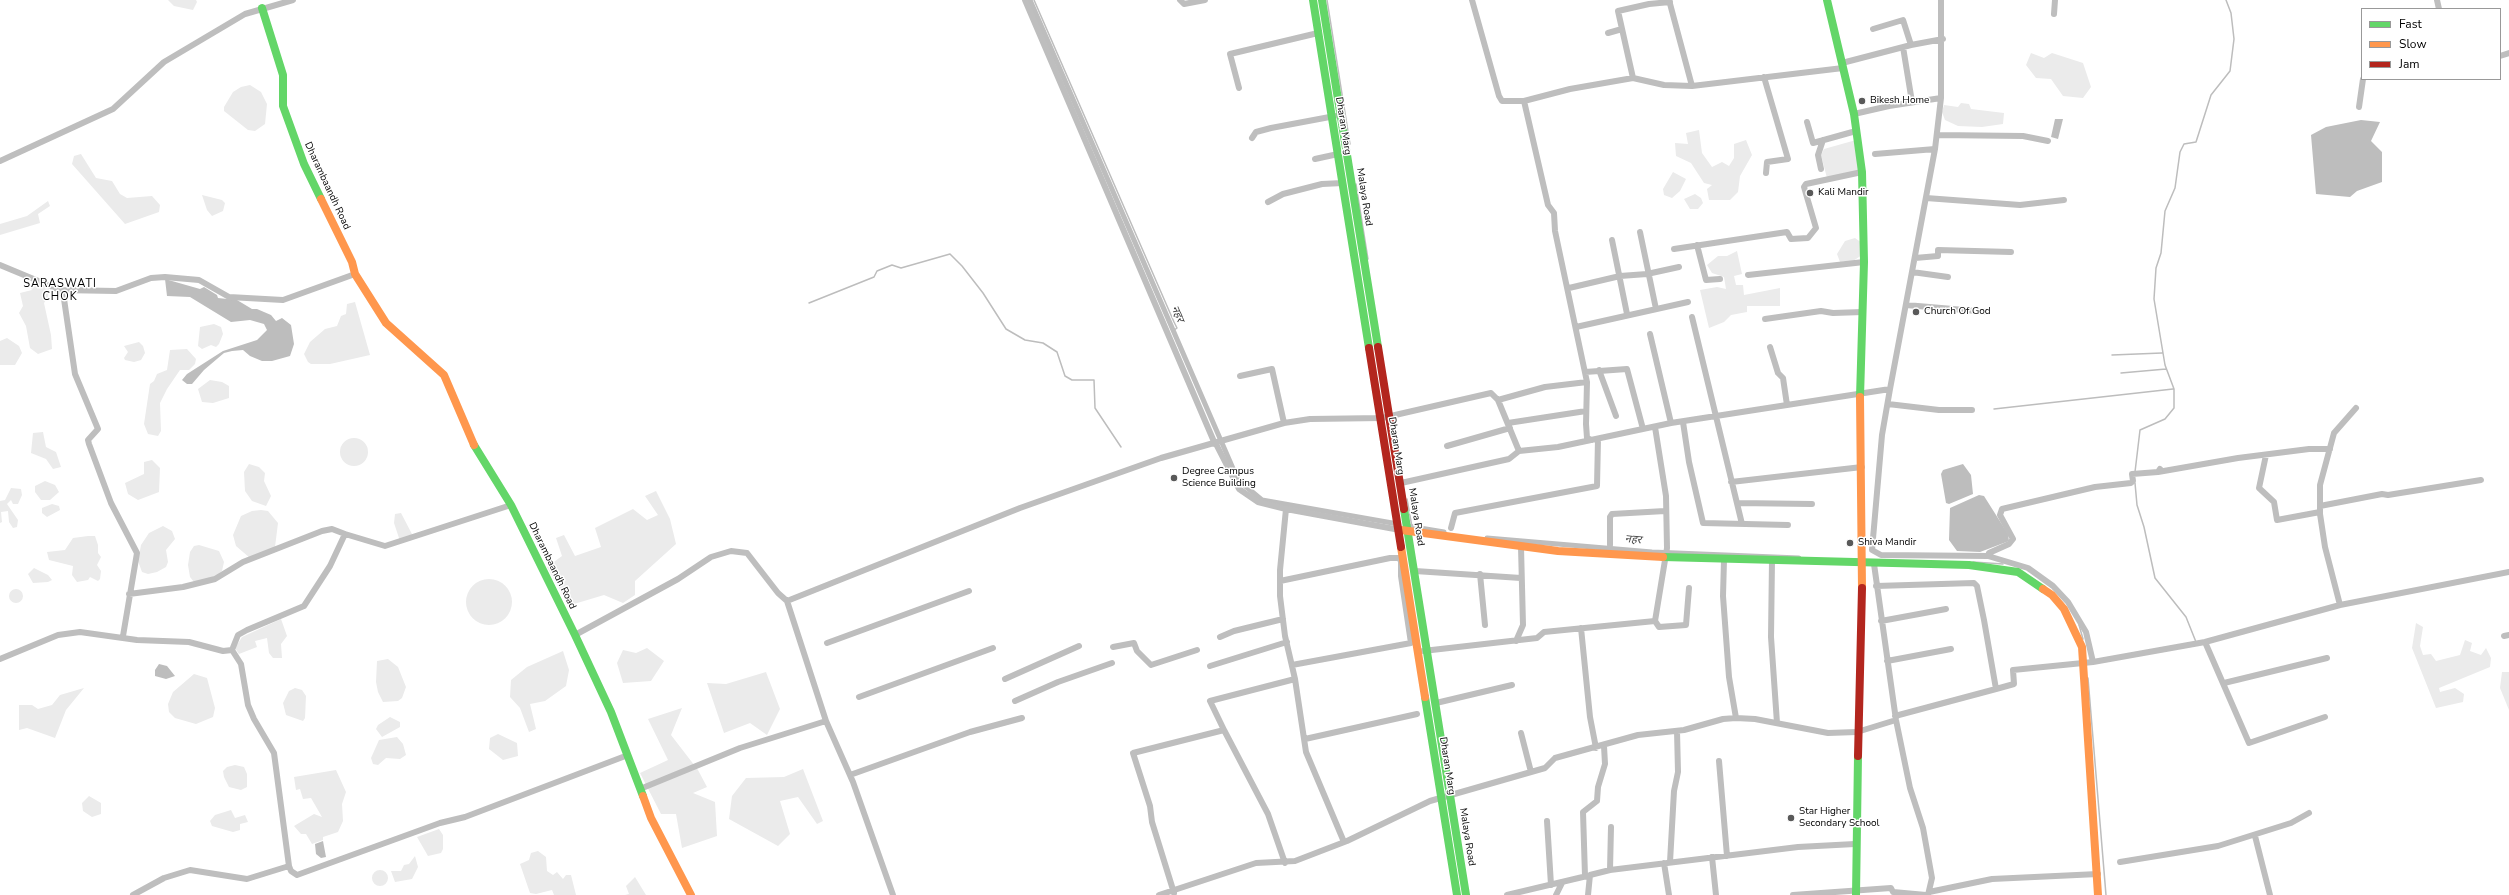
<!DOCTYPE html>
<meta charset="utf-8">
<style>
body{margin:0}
#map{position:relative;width:2509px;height:895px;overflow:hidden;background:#fff;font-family:"Nunito Sans",sans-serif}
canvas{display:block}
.legend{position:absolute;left:2361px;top:8px;width:140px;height:72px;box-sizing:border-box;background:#fff;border:1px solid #999;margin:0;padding:5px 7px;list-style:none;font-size:12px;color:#000}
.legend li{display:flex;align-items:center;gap:8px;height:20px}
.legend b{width:20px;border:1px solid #999}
</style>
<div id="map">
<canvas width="2509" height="895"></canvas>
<ul class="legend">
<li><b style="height:5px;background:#63d668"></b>Fast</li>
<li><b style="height:5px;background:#ff974d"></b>Slow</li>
<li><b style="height:5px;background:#b3261e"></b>Jam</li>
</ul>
</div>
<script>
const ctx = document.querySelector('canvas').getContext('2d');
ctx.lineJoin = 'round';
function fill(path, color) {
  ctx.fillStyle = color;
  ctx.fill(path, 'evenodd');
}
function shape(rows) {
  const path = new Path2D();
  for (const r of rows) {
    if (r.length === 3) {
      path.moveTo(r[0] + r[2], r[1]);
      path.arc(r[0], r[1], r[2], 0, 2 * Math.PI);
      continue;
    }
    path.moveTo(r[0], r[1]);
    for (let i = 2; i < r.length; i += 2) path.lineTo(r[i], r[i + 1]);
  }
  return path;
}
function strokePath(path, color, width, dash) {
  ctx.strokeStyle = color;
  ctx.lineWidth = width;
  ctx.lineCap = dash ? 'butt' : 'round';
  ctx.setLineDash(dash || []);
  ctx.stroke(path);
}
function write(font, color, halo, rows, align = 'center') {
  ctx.font = font + ' "Nunito Sans","Noto Sans Devanagari",sans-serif';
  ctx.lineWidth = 3;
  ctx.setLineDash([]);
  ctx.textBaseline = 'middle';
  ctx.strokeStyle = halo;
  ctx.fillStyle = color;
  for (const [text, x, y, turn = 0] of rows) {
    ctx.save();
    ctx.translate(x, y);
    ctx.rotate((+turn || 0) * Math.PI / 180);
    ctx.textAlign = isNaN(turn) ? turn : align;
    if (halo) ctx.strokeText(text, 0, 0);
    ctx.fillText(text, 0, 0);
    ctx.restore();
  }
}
fill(shape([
 [168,0,196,0,197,2,193,10,174,6],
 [2031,53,2044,58,2052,53,2083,63,2091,87,2083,98,2063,96,2051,79,2036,78,2026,65],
 [250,85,261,92,267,104,265,124,255,131,248,130,224,111,224,107,233,92,241,87],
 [1961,103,1969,104,1971,109,2004,113,2003,124,1982,127,1958,126,1945,120,1942,112,1944,105,1958,107],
 [1699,130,1702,153,1712,167,1722,162,1729,166,1734,158,1734,144,1746,140,1752,155,1740,176,1738,192,1730,200,1709,200,1707,189,1712,185,1704,183,1691,163,1676,156,1675,143,1688,144,1686,133],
 [1856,140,1860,170,1827,178,1821,155,1824,149],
 [81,154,96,178,112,181,120,194,127,198,152,196,160,205,159,212,125,224,72,164,74,156],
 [1673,172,1686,179,1680,191,1672,198,1664,195,1663,189],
 [1695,194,1701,198,1703,203,1698,209,1690,209,1684,199],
 [202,195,222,200,225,203,223,211,212,216,207,210],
 [48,201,50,206,38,214,40,223,0,235,0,224,27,216],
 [1855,238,1862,243,1862,255,1853,261,1840,262,1837,254,1845,241],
 [1737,251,1742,274,1734,276,1736,285,1743,285,1744,295,1780,288,1780,306,1747,306,1747,312,1731,315,1724,322,1709,328,1700,290,1717,287,1726,289,1724,277,1712,273,1707,265,1718,256,1727,256],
 [38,283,49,287,48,297,44,303,51,335,52,349,38,354,30,348,26,326,19,313,23,306,20,293,32,290,27,284],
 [355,302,370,355,330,364,311,364,308,362,304,354,310,342,325,329,337,326,341,316,346,314,347,304],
 [214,324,221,327,223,334,219,344,216,347,211,345,202,349,198,346,200,327],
 [7,338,19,346,22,353,15,365,0,365,0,341],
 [139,342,143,346,145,353,141,360,134,362,125,360,124,358,128,352,124,346],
 [187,349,196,359,195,364,189,370,180,370,167,389,160,403,161,431,158,436,148,434,144,424,150,384,154,381,157,374,167,370,170,350],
 [210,380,222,382,229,386,229,398,213,403,202,402,198,389],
 [43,432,46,447,56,452,61,467,53,469,46,459,31,453,33,433],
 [354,452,14],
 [152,460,160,468,159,492,138,500,128,494,125,483,144,474,144,462],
 [249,464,259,467,265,473,264,481,271,496,266,506,252,501,245,491,244,472],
 [45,481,55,485,59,492,50,500,41,500,35,492,35,486],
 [11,488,21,489,22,495,18,504,13,504,11,500,7,504,18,520,17,527,13,528,9,522,8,511,1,512,2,522,0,523,0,501,5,500],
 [656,491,670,519,676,544,635,581,635,595,623,603,604,595,574,604,566,600,547,567,562,556,556,538,564,535,575,556,601,547,595,528,633,509,647,520,658,515,645,496],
 [52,504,59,506,60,510,47,517,42,513,42,508],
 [261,510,268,511,278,523,275,547,250,558,236,546,233,535,241,516,252,511],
 [401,513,413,536,400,541,394,523,395,514],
 [163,526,172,531,175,539,166,550,168,562,166,567,157,572,148,574,142,572,138,561,141,545,149,533],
 [88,536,95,536,98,545,98,553,101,557,97,565,101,571,100,579,98,581,90,577,88,580,77,582,72,575,73,566,49,560,47,552,65,550,73,538],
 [199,545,219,551,224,562,222,571,216,576,194,582,190,577,188,565,190,552,194,546],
 [34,568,48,575,52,580,48,582,33,583,28,574],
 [489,602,23],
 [16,596,7],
 [281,619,287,636,281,644,282,658,273,658,269,653,267,638,255,641,257,647,239,654,235,648,242,637],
 [2416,623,2423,627,2420,646,2423,655,2431,654,2436,661,2460,655,2465,640,2472,643,2470,651,2481,655,2486,648,2491,658,2490,667,2439,688,2440,692,2455,688,2464,694,2463,702,2436,708,2412,648],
 [647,648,664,661,651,681,623,683,617,663,623,650,636,653],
 [563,651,569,670,566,686,545,701,530,704,536,729,529,732,520,708,510,697,511,680,527,667],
 [388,659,398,667,406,687,402,698,398,701,383,702,378,692,376,682,377,661],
 [766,672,780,709,767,735,750,723,724,733,707,683,726,684],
 [2502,672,2509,672,2509,710,2500,688],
 [194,674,207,678,215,708,213,717,196,724,175,718,169,712,168,704,173,692],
 [84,688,66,710,55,738,27,728,19,730,19,705,32,705,38,709,52,705,60,695],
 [295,688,302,690,306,696,305,718,303,721,286,715,283,703,289,691],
 [682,708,671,735,698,770,707,787,693,793,715,802,717,836,682,848,676,814,661,814,640,773,668,760,648,719],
 [390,717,400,722,400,727,382,737,376,729,378,725],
 [498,734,517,743,518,756,503,760,489,749,490,738],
 [397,737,403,744,406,755,400,759,386,758,378,765,373,764,371,758,379,740],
 [235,765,244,767,247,774,247,787,241,790,229,787,224,777,223,771,227,767],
 [803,769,823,821,817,824,798,797,780,801,790,834,778,846,729,819,732,796,746,778,784,777],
 [336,770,346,792,342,804,343,821,338,832,323,837,323,840,312,844,306,834,301,834,294,826,314,814,322,817,311,798,303,799,300,789,296,790,294,777],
 [89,796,101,803,101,814,92,817,83,811,82,803],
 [231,810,235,818,245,815,248,822,240,824,240,830,233,832,212,826,210,821,215,815],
 [439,829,443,835,443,849,441,853,428,856,417,837],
 [538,851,546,857,547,871,553,875,557,872,563,879,566,875,571,875,576,895,554,895,552,890,536,894,530,893,520,864,529,860,531,853],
 [415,856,418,867,412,879,395,882,391,871,401,871,404,865,409,864],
 [380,878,8],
 [635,877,646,895,625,895,629,894,626,886]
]), '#ebebeb');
fill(shape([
 [2055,119,2063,119,2058,139,2051,137],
 [2361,120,2380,122,2371,141,2382,152,2382,182,2357,191,2350,197,2316,194,2311,135,2326,127],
 [165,279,200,289,204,287,217,295,218,298,237,300,252,309,257,309,271,315,276,321,282,318,291,325,294,344,290,356,272,361,262,361,250,356,243,350,232,351,224,353,204,370,192,384,187,384,182,380,187,374,223,351,257,340,267,330,264,324,250,320,231,322,190,297,167,296],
 [1963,464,1971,475,1973,494,1949,504,1946,503,1941,474,1943,470],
 [1979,495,1984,496,2008,534,2009,541,1980,552,1957,551,1949,540,1950,508],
 [159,664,167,666,175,676,166,679,155,676,155,670],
 [323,841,326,857,321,858,316,854,315,844]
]), '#bdbdbd');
strokePath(shape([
 [1034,0,1174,322,1177,328,1173,331],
 [1327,0,1350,144],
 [1356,184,1368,259],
 [809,303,874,277,877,271,892,265,901,268,950,254,962,266,983,293,1006,329,1025,340,1043,343,1057,352,1065,376,1072,380,1094,380,1095,408,1121,447],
 [2112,355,2162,353],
 [2121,373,2166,369],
 [1994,409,2173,389],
 [2135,472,2140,430,2165,419,2174,408,2174,389,2165,365,2154,299,2156,268,2161,253,2165,211,2175,188,2180,152,2184,144,2196,142,2211,95,2230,71,2234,39,2231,13,2226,0],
 [2135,483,2137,505,2144,527,2155,578,2186,617,2196,642],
 [1407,499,1412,527],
 [1973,562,2003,564],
 [2079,625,2083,639],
 [2088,678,2106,895]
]), '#bdbdbd', 1.5);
strokePath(shape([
 [1030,0,1238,480,1262,500,1398,524],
 [1408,526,1444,532],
 [1487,538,1652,552,1799,558]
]), '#bdbdbd', 5);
strokePath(shape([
 [1025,0,1215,444],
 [1180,0,1184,4,1205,0],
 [1472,0,1499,96,1502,101,1524,101,1548,205,1554,213,1555,231,1587,382,1586,424,1587,438,1592,440],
 [1669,0,1692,86],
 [2437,0,2439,9],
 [2054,14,2055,0],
 [1873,29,1903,20,1911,45],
 [1608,33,1622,29],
 [1903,47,1912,102],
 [2500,56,2509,53],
 [1842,63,1911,45,1943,39],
 [1764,77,1788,159,1767,162,1766,173],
 [1633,78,1618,11,1649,4,1670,2],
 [1239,88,1230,54,1318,33],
 [1524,101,1570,89,1633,78,1664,85,1692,86,1843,68],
 [2359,107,2363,79],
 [1854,114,1889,106,1941,98],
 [1807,122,1813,143,1856,131],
 [1937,135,2023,136,2048,141],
 [1252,138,1256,132,1271,128,1335,116],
 [1875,154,1935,149],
 [1315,159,1338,154],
 [0,161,113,109,164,62,245,14,293,0],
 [1821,169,1818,155,1823,140],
 [1926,198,2020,205,2064,200],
 [1268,202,1283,194,1322,184,1343,183],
 [1640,232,1656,309],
 [1612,240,1627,314],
 [1697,245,1706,280,1720,279],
 [1674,249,1787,232,1791,239,1808,238,1816,228,1804,187,1806,184,1862,172],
 [1915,258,1938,256,1938,250,2011,252],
 [0,265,60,290,116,291,151,278,165,277,199,280,229,297,283,300,355,274],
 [1912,272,1948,277],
 [1748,275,1864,262],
 [1569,288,1620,276,1647,274,1679,267],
 [60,290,64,299,75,374,98,429,88,440,89,444,111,503,137,553,123,636],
 [1906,305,1988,312],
 [1692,317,1742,524],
 [1765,319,1821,311,1833,313,1863,312],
 [1576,327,1688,302],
 [1650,334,1671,423],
 [1770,347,1778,373,1783,378,1787,405],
 [1599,370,1616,416],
 [1585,372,1627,369,1643,429],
 [1240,376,1272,369,1284,423],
 [1890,389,1935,149,1941,98,1941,0],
 [1498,400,1545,387,1587,382],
 [1888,404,1939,410,1972,410],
 [1683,422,1689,462,1703,523,1788,525],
 [1508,423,1586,411],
 [1216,444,1239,489,1258,502,1286,509,1400,530],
 [1447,446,1510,428],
 [2266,455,2259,488,2274,502,2277,520,2320,512],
 [2158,472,2238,458,2309,449,2330,449],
 [1731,482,1862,467],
 [1401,483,1509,459,1519,451],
 [1737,503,1812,504],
 [2320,506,2382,494,2388,495,2481,480],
 [1286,509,1280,570,1280,596,1285,636,1295,679,1306,752,1344,842],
 [1451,528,1455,513,1597,486,1598,439],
 [1610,545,1610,517,1612,514,1665,511],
 [1988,556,1989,553,2009,544,2013,539,2000,515,2002,509,2095,487,2131,483,2133,481,2132,474,2158,472,2160,469],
 [1724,560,1723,596,1729,677,1736,718],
 [1772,560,1771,637,1777,723],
 [1874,564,1896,720,1910,788,1923,828,1932,878,1928,895],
 [1415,571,1521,578],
 [1480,574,1485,625],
 [1280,581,1390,558,1399,558,1401,561,1401,576,1411,643,1292,665],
 [1876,586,1974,583,1977,586,1984,620,1996,689,1895,716],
 [129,594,183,587,215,579,243,562,322,531,332,529,345,534],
 [787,601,1020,508,1161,458,1284,423,1310,419,1382,418,1491,393,1498,400,1519,451,1558,447,1671,423,1890,389,1882,435,1872,550,1881,555,1988,556,2028,568,2053,586,2068,602,2086,632,2093,662],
 [2340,605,2325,547,2320,514,2320,485,2334,433,2356,408],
 [1655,621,1659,627,1686,625,1689,588],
 [1881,621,1946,609],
 [1581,628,1590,717,1596,748],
 [575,635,678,579,711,557,731,551,747,553,778,593,787,601,826,721,853,782,893,895],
 [2504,636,2509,635],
 [1220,637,1234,631,1283,619],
 [1516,641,1523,625,1521,547],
 [2205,642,2249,743,2325,717],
 [827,643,969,591],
 [1113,647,1134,643,1137,651,1151,665,1197,650],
 [232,650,241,664,248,705,254,719,274,753,289,866],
 [1423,651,1537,638,1544,632,1655,621,1667,548,1666,496,1655,427],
 [0,659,58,635,80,632,137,640,189,642,223,651,232,650,238,635,247,630,304,606,330,566,345,534,385,546,511,505],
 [1887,661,1951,649],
 [1210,666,1287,642],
 [1005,679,1079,646],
 [2224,683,2327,658],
 [1996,689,2014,684,2013,670,2093,662,2205,642,2340,605,2509,572],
 [859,697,993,648],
 [1015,701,1058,682,1112,663],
 [1436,703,1512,685],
 [1224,730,1210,701,1295,679],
 [1521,733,1531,772],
 [1305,739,1417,714],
 [1719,761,1727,856],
 [850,775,970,732,1022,718],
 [640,789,740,748,826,721],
 [1547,821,1551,885],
 [2255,836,2270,895],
 [1712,857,1716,895],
 [1670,862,1674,791,1678,772,1677,731],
 [2120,862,2218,846,2291,823,2309,813],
 [1664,863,1669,895],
 [1610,870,1611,827],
 [1585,876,1583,812,1597,801,1598,787,1605,764,1604,746],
 [1929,892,1992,879,2098,874],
 [1174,893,1152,822,1150,806,1133,753,1224,730,1268,814,1285,863],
 [133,895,164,878,190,870,247,879,289,866,291,871,297,875,440,823,465,817,628,755],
 [1159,895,1256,863,1295,861,1347,841,1430,801,1545,768,1555,758,1638,735,1684,730,1723,719,1736,718,1755,719,1828,733,1857,732,1896,720],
 [1507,895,1587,876],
 [1556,895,1562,883],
 [1588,895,1590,875,1610,870,1798,847,1855,844],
 [1793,895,1891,888,1893,892,1926,895]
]), '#bebebe', 6);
strokePath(shape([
 [1313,0,1369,348],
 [1322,0,1378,347],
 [1827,0,1854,114,1862,172,1864,262,1860,397],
 [262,8,283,75,283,106,304,164,321,199],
 [474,445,511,505,575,635,611,712,643,796],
 [1404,509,1466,895],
 [1663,557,1969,565,2018,572,2043,589],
 [1425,697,1457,895],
 [1856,895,1858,756]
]), '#63d668', 8);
strokePath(shape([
 [321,199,352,262,355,274,386,323,444,375,474,445],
 [1860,397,1862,588],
 [1401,530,1558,551,1663,557],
 [1401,547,1425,697],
 [2043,589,2052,595,2064,609,2082,647,2098,895],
 [643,796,651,818,691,895]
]), '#ff974d', 8);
strokePath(shape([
 [1378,347,1404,509],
 [1369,348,1401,547],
 [1858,756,1862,588]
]), '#b3261e', 8);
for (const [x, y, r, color] of [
 [1862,101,4,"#595959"],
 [1810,193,4,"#595959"],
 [1916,312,4,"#595959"],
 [1174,478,4,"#595959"],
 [1850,543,4,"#595959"],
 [1791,818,4,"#595959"]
]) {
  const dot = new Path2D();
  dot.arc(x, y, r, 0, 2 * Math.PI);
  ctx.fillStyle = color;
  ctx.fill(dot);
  strokePath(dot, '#fff', 1.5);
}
write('10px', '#000', '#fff', [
 ["Bikesh Home",1870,101],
 ["Kali Mandir",1818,193],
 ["Church Of God",1924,312],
 ["Degree Campus",1182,472],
 ["Science Building",1182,484],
 ["Shiva Mandir",1858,543],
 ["Star Higher",1799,812],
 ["Secondary School",1799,824]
], 'left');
write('10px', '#000', '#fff', [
 ["Dharan Marg",1343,126,81],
 ["Dharambaandh Road",327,186,65],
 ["Malaya Road",1364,197,81],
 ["Dharan Marg",1396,446,81],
 ["Malaya Road",1416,517,81],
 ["Dharambaandh Road",552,566,64],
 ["Dharan Marg",1447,766,81],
 ["Malaya Road",1467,837,81]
]);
ctx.letterSpacing = '1px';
write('11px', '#000', '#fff', [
 ["SARASWATI",60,284],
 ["CHOK",60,297]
]);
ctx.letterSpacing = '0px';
write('italic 11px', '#424242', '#fff', [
 ["नहर",1177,314,67],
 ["नहर",1633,540,5]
]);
</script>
